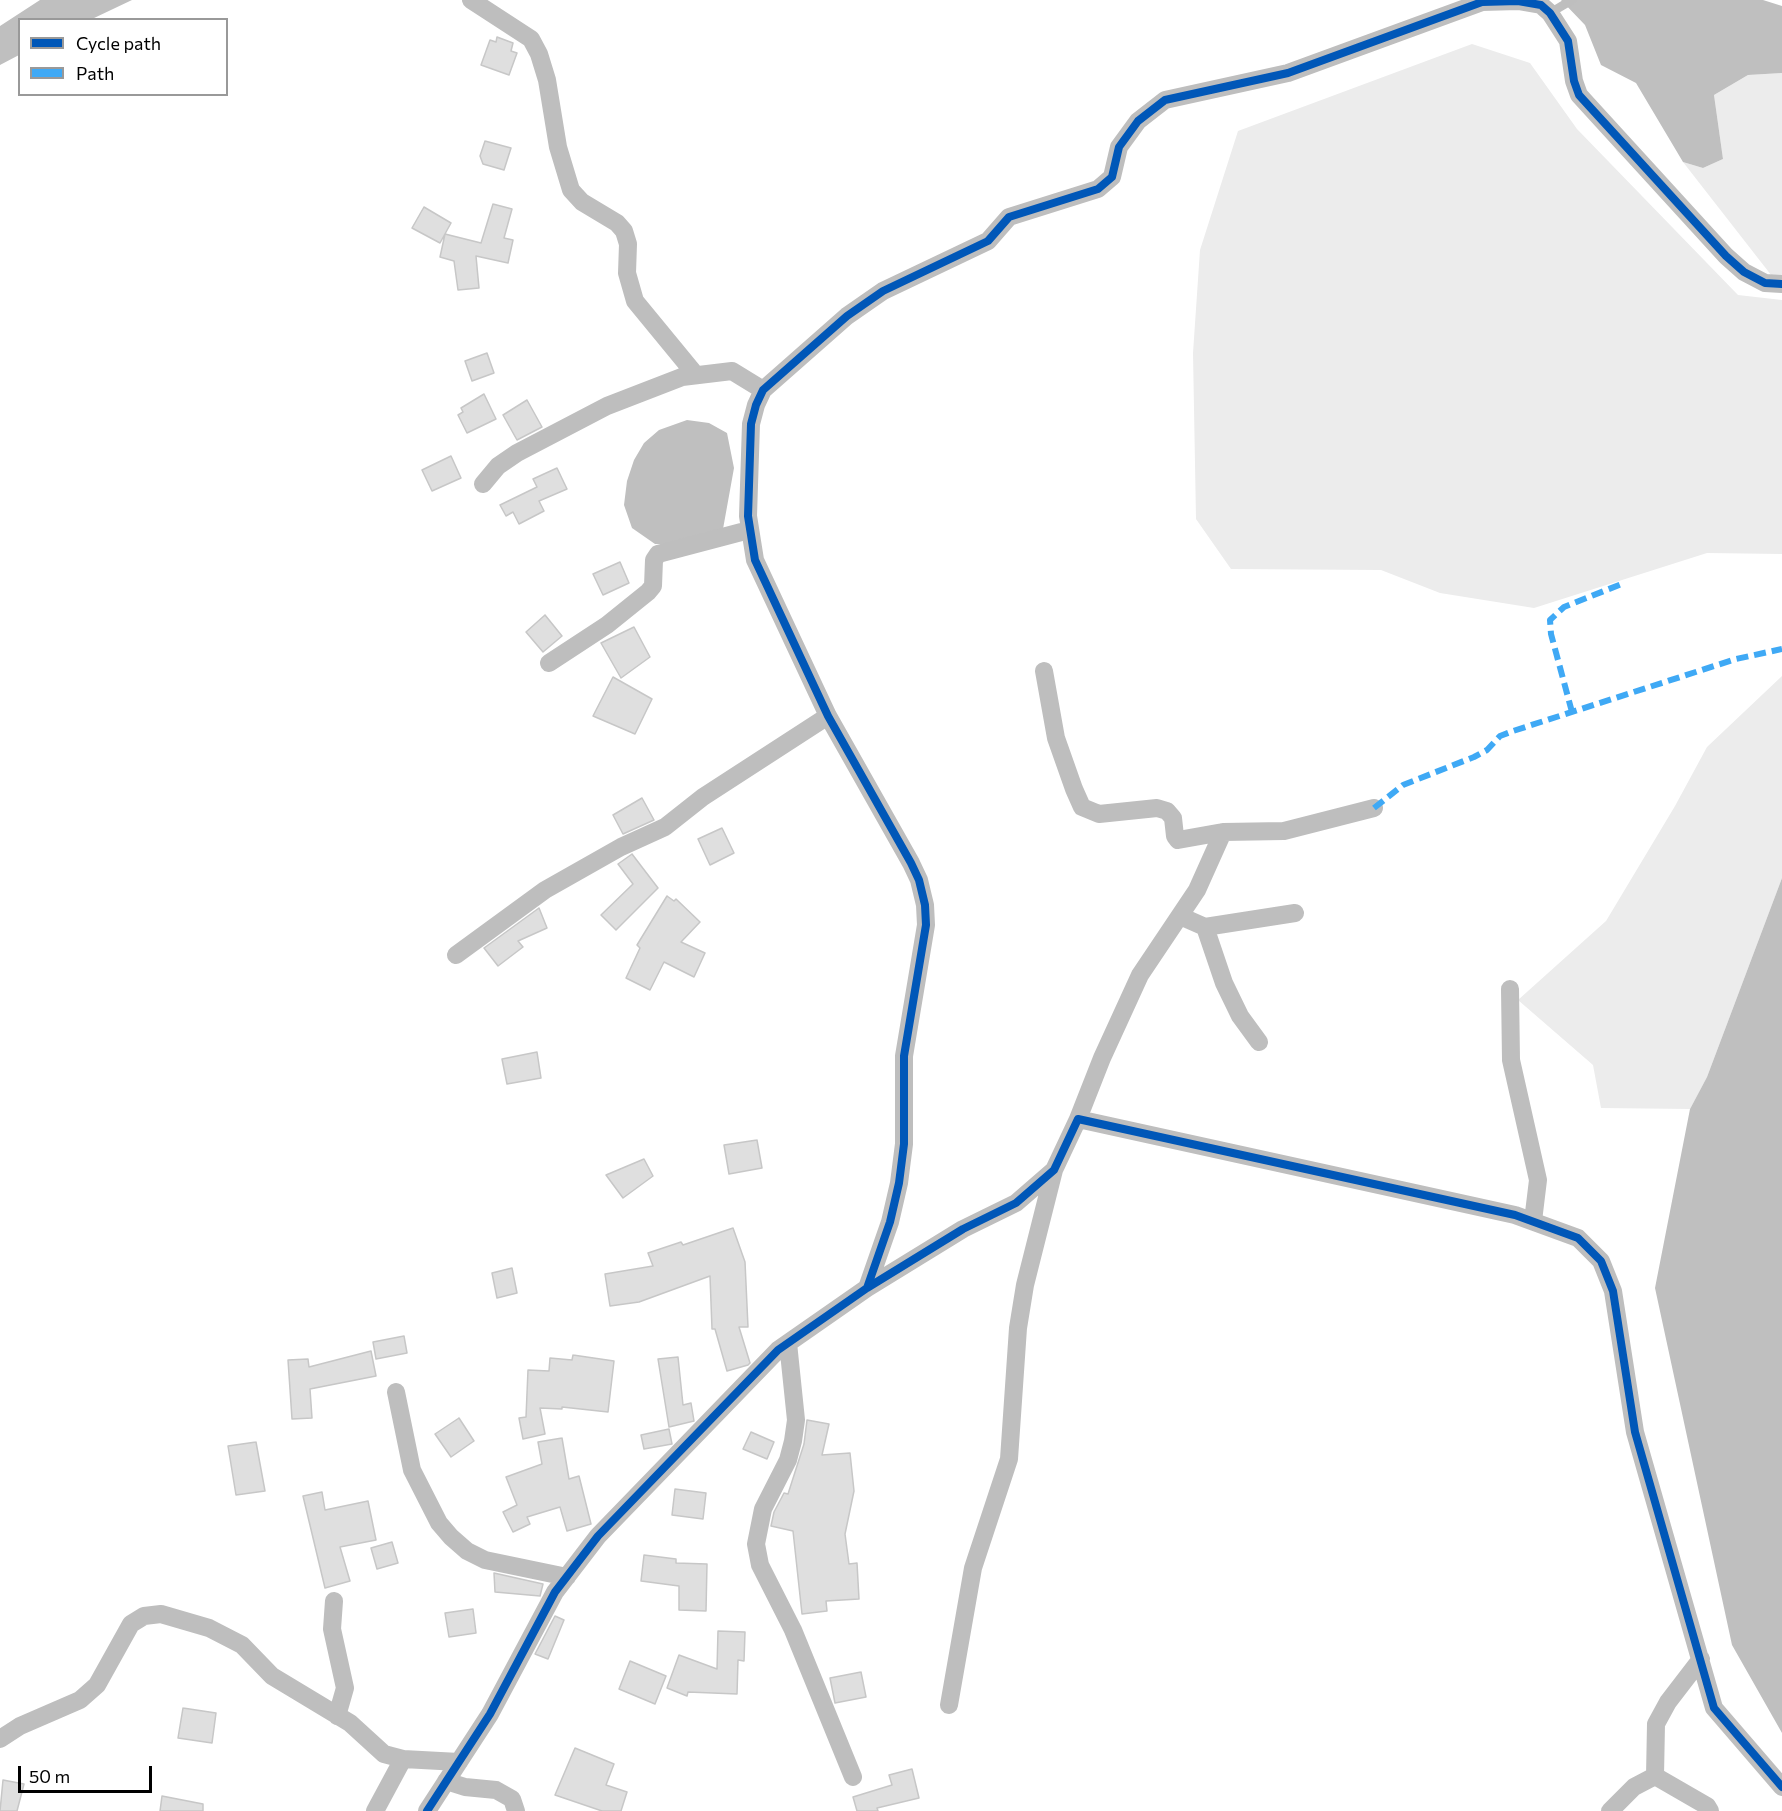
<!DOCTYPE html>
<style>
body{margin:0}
#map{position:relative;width:1782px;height:1811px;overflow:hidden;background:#fff;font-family:Commissioner,sans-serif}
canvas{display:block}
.legend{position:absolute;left:18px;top:18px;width:210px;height:78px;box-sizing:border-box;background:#fff;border:2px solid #999;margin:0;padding:8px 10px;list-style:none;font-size:18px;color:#000}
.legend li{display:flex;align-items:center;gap:12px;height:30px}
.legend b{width:30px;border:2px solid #999}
.scale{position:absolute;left:18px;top:1766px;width:134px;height:27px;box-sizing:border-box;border:3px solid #000;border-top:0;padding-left:8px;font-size:18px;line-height:21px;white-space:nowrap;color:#000;-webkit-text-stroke:4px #fff;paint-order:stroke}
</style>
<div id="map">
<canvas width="1782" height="1811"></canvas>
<ul class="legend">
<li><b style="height:8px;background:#0057b8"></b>Cycle path</li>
<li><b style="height:8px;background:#3fa9f5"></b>Path</li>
</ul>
<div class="scale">50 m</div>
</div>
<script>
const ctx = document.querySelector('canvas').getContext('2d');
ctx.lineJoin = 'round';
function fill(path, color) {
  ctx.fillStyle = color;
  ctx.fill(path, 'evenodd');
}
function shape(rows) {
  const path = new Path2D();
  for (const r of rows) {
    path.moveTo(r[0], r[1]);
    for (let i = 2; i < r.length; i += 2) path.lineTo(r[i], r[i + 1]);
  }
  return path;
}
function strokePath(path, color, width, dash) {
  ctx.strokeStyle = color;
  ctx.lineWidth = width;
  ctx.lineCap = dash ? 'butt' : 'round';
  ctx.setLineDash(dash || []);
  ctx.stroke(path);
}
fill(shape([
 [1472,44,1530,63,1577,129,1738,295,1782,300,1782,554,1707,553,1534,608,1440,593,1381,570,1231,569,1196,519,1193,353,1200,250,1238,131],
 [1782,73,1782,289,1683,162,1703,168,1723,159,1714,95,1748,75],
 [1782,676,1782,878,1707,1077,1690,1109,1601,1108,1593,1065,1518,1000,1606,921,1675,806,1707,747]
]), '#ececec');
fill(shape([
 [40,0,132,0,92,19,20,20,19,55,0,65,0,26],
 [1561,0,1763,0,1782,6,1782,73,1748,75,1714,95,1723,159,1703,168,1683,162,1636,83,1601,65,1585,25],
 [687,420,709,423,727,433,734,468,723,529,682,544,655,544,632,528,624,505,627,481,634,460,644,443,659,430],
 [1782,878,1782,1733,1732,1645,1655,1288,1690,1109,1707,1077]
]), '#bfbfbf');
const building = shape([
 [497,37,513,43,511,51,517,53,509,75,481,65,490,40,496,42,497,37],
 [485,141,511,148,504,170,483,164,480,156,485,141],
 [493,204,512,209,504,238,513,240,508,263,476,256,479,288,458,290,454,261,440,257,445,234,481,243,493,204],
 [424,207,451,223,440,243,412,228,424,207],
 [487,353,494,373,472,381,465,361,487,353],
 [484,394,496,419,467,433,458,415,463,412,461,408,484,394],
 [527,400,542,427,517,440,503,415,527,400],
 [451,456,461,478,432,491,422,470,451,456],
 [557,468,567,489,539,501,544,511,519,524,513,512,506,516,500,505,537,487,533,479,557,468],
 [620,562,629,583,603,595,593,574,620,562],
 [545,615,562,636,543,652,526,632,545,615],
 [634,627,650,657,621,678,601,643,634,627],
 [613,677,652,699,635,734,593,716,613,677],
 [642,798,654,820,623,834,613,815,642,798],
 [722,828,734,853,710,865,698,839,722,828],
 [632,854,658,888,616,930,601,915,633,884,618,864,632,854],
 [667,896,674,901,676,899,700,922,681,942,705,953,694,977,664,962,650,990,626,978,640,948,637,945,667,896],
 [539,908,547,928,518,941,523,947,498,966,484,948,539,908],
 [537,1052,541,1078,507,1084,502,1059,537,1052],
 [757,1140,762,1168,729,1174,724,1145,757,1140],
 [644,1159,653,1176,623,1198,606,1175,644,1159],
 [733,1228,745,1262,748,1327,739,1327,750,1363,748,1365,727,1371,715,1329,712,1329,710,1276,639,1302,610,1306,605,1274,653,1266,648,1253,681,1242,683,1245,733,1228],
 [512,1268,517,1293,497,1298,492,1273,512,1268],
 [404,1336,407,1353,376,1359,373,1342,404,1336],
 [371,1351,376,1376,310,1389,312,1418,292,1419,288,1360,308,1359,309,1367,371,1351],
 [573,1355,614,1361,608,1412,562,1407,562,1409,540,1408,545,1434,523,1439,519,1418,526,1417,528,1370,549,1371,550,1358,572,1360,573,1355],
 [678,1357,683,1405,691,1403,694,1421,669,1427,658,1359,678,1357],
 [459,1418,474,1441,451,1457,435,1434,459,1418],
 [807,1420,829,1424,822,1455,850,1453,854,1491,845,1534,849,1564,857,1563,859,1599,826,1601,827,1611,802,1614,793,1531,771,1526,774,1512,784,1493,788,1494,804,1444,807,1420],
 [669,1429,672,1444,644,1449,641,1435,669,1429],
 [751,1432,774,1442,767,1459,743,1449,751,1432],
 [562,1438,569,1479,579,1476,591,1524,567,1531,560,1507,527,1517,530,1524,513,1532,503,1512,517,1505,506,1477,542,1464,538,1442,562,1438],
 [256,1442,265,1491,236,1495,228,1446,256,1442],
 [675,1489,706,1493,703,1519,672,1515,675,1489],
 [322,1492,325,1510,368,1501,376,1540,340,1547,350,1581,325,1588,303,1496,322,1492],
 [392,1542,398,1563,377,1569,371,1548,392,1542],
 [644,1555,676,1559,676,1563,707,1564,706,1611,679,1610,679,1586,641,1581,644,1555],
 [494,1573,543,1584,540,1596,495,1592,494,1573],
 [473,1609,476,1633,449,1637,445,1613,473,1609],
 [555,1616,564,1620,548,1659,535,1654,555,1616],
 [718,1631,745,1632,744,1661,738,1660,737,1694,688,1692,687,1696,667,1688,679,1655,717,1669,718,1631],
 [630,1661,666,1676,655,1704,619,1689,630,1661],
 [861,1672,866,1697,835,1703,830,1678,861,1672],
 [183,1708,216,1713,212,1743,178,1738,183,1708],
 [575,1748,614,1764,606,1785,627,1792,621,1811,602,1811,555,1795,575,1748],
 [912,1769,919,1798,877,1808,878,1811,857,1811,853,1797,892,1785,889,1775,912,1769],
 [3,1780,24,1784,17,1811,0,1811,3,1780],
 [162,1796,203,1804,203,1811,160,1811,162,1796]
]);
fill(building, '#dfdfdf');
strokePath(building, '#c7c7c7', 1.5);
strokePath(shape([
 [1550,13,1572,0]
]), '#bebebe', 9);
strokePath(shape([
 [471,0,531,39,539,54,547,80,558,147,571,190,582,202,617,223,624,231,628,244,627,273,635,301,695,374],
 [483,484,498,466,517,453,607,406,682,377,732,371,763,390],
 [549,663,607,625,648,592,653,586,654,560,658,554,749,530],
 [1044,671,1056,738,1074,789,1082,807,1099,814,1157,808,1167,811,1173,818,1175,836,1178,840,1223,832,1284,831,1374,808],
 [1180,916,1205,927,1224,983,1240,1016,1259,1042],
 [1205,927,1295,913],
 [456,955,545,890,621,847,665,827,703,797,828,716],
 [1510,989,1511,1060,1538,1180,1533,1221],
 [1078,1119,1102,1058,1140,975,1197,890,1223,832],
 [867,1288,890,1222,899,1183,904,1144,904,1056,926,925,925,905,919,880,911,863,828,716,755,560,748,516,751,424,756,405,763,390,847,316,883,291,988,241,1009,217,1098,189,1112,177,1119,147,1138,121,1165,100,1288,73,1482,2,1518,1,1541,5,1550,13,1568,41,1574,81,1579,95,1589,106,1726,256,1744,272,1765,283,1782,284],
 [788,1343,796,1420,793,1441,788,1460,763,1509,756,1544,760,1565,793,1630,853,1777],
 [396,1392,412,1470,439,1523,451,1537,467,1551,485,1560,567,1577],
 [334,1601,332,1629,345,1688,337,1716],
 [1701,1659,1668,1702,1656,1724,1655,1776,1707,1806,1710,1811],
 [949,1705,973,1568,1009,1459,1018,1328,1025,1285,1054,1170],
 [0,1739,20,1726,80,1700,97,1685,131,1624,144,1616,161,1614,209,1628,242,1645,272,1676,350,1723,384,1754,403,1759,459,1762],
 [446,1781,465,1787,496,1790,512,1799,516,1811],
 [375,1811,403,1759],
 [427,1811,490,1714,555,1592,598,1536,778,1350,867,1288,963,1229,1016,1203,1054,1170,1078,1119,1515,1215,1578,1238,1601,1261,1613,1291,1635,1432,1714,1708,1782,1787],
 [1610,1811,1634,1787,1655,1776]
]), '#bebebe', 18);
strokePath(shape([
 [1572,712,1551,634,1550,620,1564,607,1624,583],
 [1374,808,1403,785,1474,757,1487,750,1500,736,1513,731,1736,659,1782,649]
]), '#3fa9f5', 6, [12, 6]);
strokePath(shape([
 [867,1288,890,1222,899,1183,904,1144,904,1056,926,925,925,905,919,880,911,863,828,716,755,560,748,516,751,424,756,405,763,390,847,316,883,291,988,241,1009,217,1098,189,1112,177,1119,147,1138,121,1165,100,1288,73,1482,2,1518,1,1541,5,1550,13,1568,41,1574,81,1579,95,1589,106,1726,256,1744,272,1765,283,1782,284],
 [427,1811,490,1714,555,1592,598,1536,778,1350,867,1288,963,1229,1016,1203,1054,1170,1078,1119,1515,1215,1578,1238,1601,1261,1613,1291,1635,1432,1714,1708,1782,1787]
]), '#0057b8', 8);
</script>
